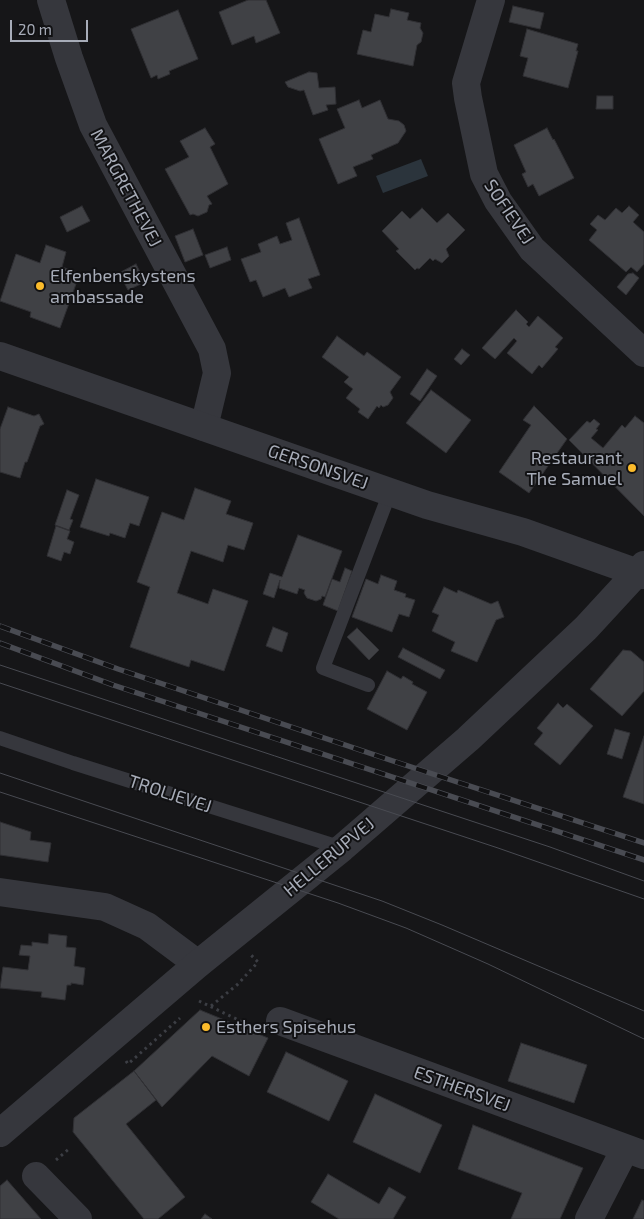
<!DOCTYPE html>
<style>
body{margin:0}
#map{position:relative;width:644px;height:1219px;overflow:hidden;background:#161618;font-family:"Exo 2",sans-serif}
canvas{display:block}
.scale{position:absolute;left:10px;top:20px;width:78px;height:22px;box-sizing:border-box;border:2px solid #a7acb8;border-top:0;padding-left:6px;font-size:15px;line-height:18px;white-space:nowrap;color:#a7acb8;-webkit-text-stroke:4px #111113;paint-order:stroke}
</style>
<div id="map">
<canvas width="644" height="1219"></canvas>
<div class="scale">20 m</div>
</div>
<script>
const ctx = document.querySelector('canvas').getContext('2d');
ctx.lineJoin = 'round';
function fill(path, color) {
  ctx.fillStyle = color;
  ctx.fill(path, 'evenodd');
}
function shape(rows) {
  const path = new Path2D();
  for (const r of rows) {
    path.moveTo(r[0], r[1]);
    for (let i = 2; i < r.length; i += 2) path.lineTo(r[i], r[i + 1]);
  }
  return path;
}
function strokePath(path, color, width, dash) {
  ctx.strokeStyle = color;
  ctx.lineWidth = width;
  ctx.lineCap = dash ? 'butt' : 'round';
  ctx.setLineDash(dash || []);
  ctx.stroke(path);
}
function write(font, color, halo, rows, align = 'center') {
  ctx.font = font + ' "Exo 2",sans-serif';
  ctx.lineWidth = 4;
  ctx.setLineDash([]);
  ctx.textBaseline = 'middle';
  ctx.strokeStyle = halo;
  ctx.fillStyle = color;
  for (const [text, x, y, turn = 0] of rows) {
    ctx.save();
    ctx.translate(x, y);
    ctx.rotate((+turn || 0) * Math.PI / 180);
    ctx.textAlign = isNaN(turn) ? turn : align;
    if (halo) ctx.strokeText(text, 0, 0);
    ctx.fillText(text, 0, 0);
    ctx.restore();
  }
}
fill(shape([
 [421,159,428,176,383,193,376,176]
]), '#2b343c');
const building = shape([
 [248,0,266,0,280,33,256,43,254,36,232,45,219,12,248,0],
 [513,6,544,13,540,29,509,22,513,6],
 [391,9,409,13,407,20,421,23,420,28,423,33,421,42,417,45,413,66,357,54,363,30,371,32,375,14,389,17,391,9],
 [178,10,198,59,169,71,170,74,158,79,157,75,151,78,131,29,178,10],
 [527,29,578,44,576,51,578,51,568,88,523,76,528,58,520,56,527,29],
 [309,72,317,73,319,88,335,87,336,104,326,105,328,110,313,115,304,90,300,91,288,87,285,82,309,72],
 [597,96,613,96,613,109,596,109,597,96],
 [359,100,362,108,380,100,388,119,399,121,404,125,406,131,398,143,371,155,373,159,353,167,357,176,338,184,319,139,345,128,337,109,359,100],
 [205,128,215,144,210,147,228,184,207,196,212,204,209,205,207,212,198,216,193,214,190,215,165,169,189,157,180,141,205,128],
 [547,128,553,140,554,139,574,178,539,196,533,184,528,187,522,174,526,172,514,145,547,128],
 [82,206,90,221,67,232,60,217,82,206],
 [629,206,639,215,633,222,644,232,644,264,637,272,631,267,626,272,589,240,597,230,590,224,598,215,605,220,616,208,622,213,629,206],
 [422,208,437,223,448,213,465,230,446,249,449,256,442,263,435,259,433,261,430,258,419,269,417,268,415,270,396,251,399,249,382,231,402,211,410,219,422,208],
 [299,218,320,275,308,279,312,288,289,297,285,288,263,297,256,280,250,282,241,259,261,252,258,244,277,236,280,244,292,240,286,223,299,218],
 [193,229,203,255,185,262,175,236,193,229],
 [46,245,66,252,62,267,80,273,60,328,30,317,31,312,0,301,16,254,40,263,46,245],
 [227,247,231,260,210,268,205,255,227,247],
 [136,264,145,282,128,290,119,273,136,264],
 [633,273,639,278,626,295,617,287,628,274,633,273],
 [516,310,528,322,526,324,529,327,538,316,563,338,555,347,558,349,542,368,539,365,532,374,507,353,517,341,514,338,495,359,482,348,516,310],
 [337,336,364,356,367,352,401,377,390,392,393,398,388,405,383,407,381,405,379,408,377,406,368,419,358,412,360,409,346,398,353,389,344,382,349,377,322,357,337,336],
 [462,349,470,355,461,365,454,359,462,349],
 [427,369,437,376,420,401,410,394,427,369],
 [431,390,471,420,446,453,406,423,431,390],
 [534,406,567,439,529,493,499,472,531,425,523,420,534,406],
 [8,407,34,416,39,414,44,424,40,426,27,462,25,462,20,478,0,472,0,429,8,407],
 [635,416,644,423,644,516,569,440,587,421,590,423,594,419,600,424,596,429,598,430,591,438,603,448,622,425,625,428,635,416],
 [96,479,149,497,139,526,130,523,125,538,110,533,109,536,80,527,96,479],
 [195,488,231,501,226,514,253,523,244,550,228,545,223,562,191,551,177,593,208,604,213,589,248,601,224,671,191,660,189,667,130,647,150,587,137,582,162,512,184,520,195,488],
 [67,490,79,495,70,519,73,520,69,530,55,525,67,490],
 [56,526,70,531,67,539,74,542,70,554,64,552,61,561,47,556,56,526],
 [298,535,342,551,325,597,322,596,321,599,316,601,307,598,304,593,305,590,299,588,297,594,279,588,280,580,274,598,263,594,270,573,282,577,298,535],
 [345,568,352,571,338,611,323,605,332,579,340,582,345,568],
 [381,575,397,581,394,590,406,594,405,597,415,600,409,617,399,614,392,632,352,617,366,579,378,584,381,575],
 [444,587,457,593,458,590,491,604,498,601,504,617,496,620,477,662,451,651,455,642,432,631,439,615,432,612,444,587],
 [273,627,288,633,282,652,266,646,273,627],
 [357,628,379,650,369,660,347,637,357,628],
 [403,648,445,670,440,679,398,657,403,648],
 [623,650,631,651,644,662,644,691,622,716,590,689,623,650],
 [387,671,401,679,403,676,413,682,412,684,427,692,407,730,367,709,387,671],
 [558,703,563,708,567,704,593,726,560,765,534,744,543,733,537,728,558,703],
 [615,729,630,733,622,759,607,754,615,729],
 [644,736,644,804,623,797,644,736],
 [0,822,31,832,30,840,51,843,48,862,0,855,0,822],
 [49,934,67,936,66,947,76,948,74,966,85,968,83,985,71,983,71,985,67,985,65,1000,41,997,42,992,0,988,3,967,28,970,30,956,19,955,21,945,32,946,32,942,48,944,49,934],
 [200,1010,268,1038,249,1076,212,1056,162,1107,134,1071,200,1010],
 [521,1043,587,1065,574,1103,508,1081,521,1043],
 [286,1052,348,1081,329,1121,267,1092,286,1052],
 [134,1071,156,1100,126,1124,185,1197,158,1219,144,1219,73,1132,74,1118,134,1071],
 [375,1094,442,1125,420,1173,353,1142,375,1094],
 [473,1125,583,1168,560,1219,511,1219,522,1193,458,1169,473,1125],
 [328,1174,379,1204,389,1187,406,1197,393,1219,339,1219,311,1202,328,1174],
 [7,1180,41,1219,0,1219,0,1186,7,1180],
 [642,1200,644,1201,644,1219,633,1219,642,1200],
 [205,1214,212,1219,201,1219,205,1214]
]);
fill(building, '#404145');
strokePath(building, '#303034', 1);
strokePath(shape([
 [199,1001,253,1027],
 [211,1006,238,984,258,962,251,955],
 [126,1061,128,1064,180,1018],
 [56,1160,70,1148]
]), '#3c3e44', 3, [2.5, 4]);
strokePath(shape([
 [368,685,323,668,390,492],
 [0,738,73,763,342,848]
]), '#36373d', 14);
strokePath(shape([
 [51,0,69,58,93,125,212,349,217,373,204,427],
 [491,0,466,83,468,98,484,174,498,201,532,249,644,353],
 [0,892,105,907,147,926,198,964],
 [280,1021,644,1155],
 [36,1176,78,1219],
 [589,1219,625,1149]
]), '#36373d', 28);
strokePath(shape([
 [0,356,427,505,523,532,644,575],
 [0,1133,198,964,342,848,468,739,586,628,644,565]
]), '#36373d', 28);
strokePath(shape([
 [0,665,550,847,644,881],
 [0,683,498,848,644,899],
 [0,773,382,901,442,925,644,1011],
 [0,792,338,903,406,928,488,964,644,1039]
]), '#494b52', 1);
const rail = shape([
 [0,626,118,669,396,762,644,843],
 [0,643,113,685,644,860]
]);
strokePath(rail, '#494b52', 5.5);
strokePath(rail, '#111113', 4, [11]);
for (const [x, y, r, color] of [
 [40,286,5,"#fbbb2b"],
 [632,468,5,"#fbbb2b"],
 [206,1027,5,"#fbbb2b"]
]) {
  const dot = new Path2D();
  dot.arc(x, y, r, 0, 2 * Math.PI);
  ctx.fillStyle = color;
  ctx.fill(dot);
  strokePath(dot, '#111113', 2);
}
write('18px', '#a7acb8', '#111113', [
 ["MARGRETHEVEJ",126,188,62],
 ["SOFIEVEJ",509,212,56],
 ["GERSONSVEJ",318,467,19],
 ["TROLJEVEJ",170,794,18],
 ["HELLERUPVEJ",329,857,-40],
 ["ESTHERSVEJ",462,1089,20]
]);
write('18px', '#a7acb8', '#111113', [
 ["Elfenbenskystens",50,276],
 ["ambassade",50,297],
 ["Restaurant",622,458,"right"],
 ["The Samuel",622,479,"right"],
 ["Esthers Spisehus",216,1027]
], 'left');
</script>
